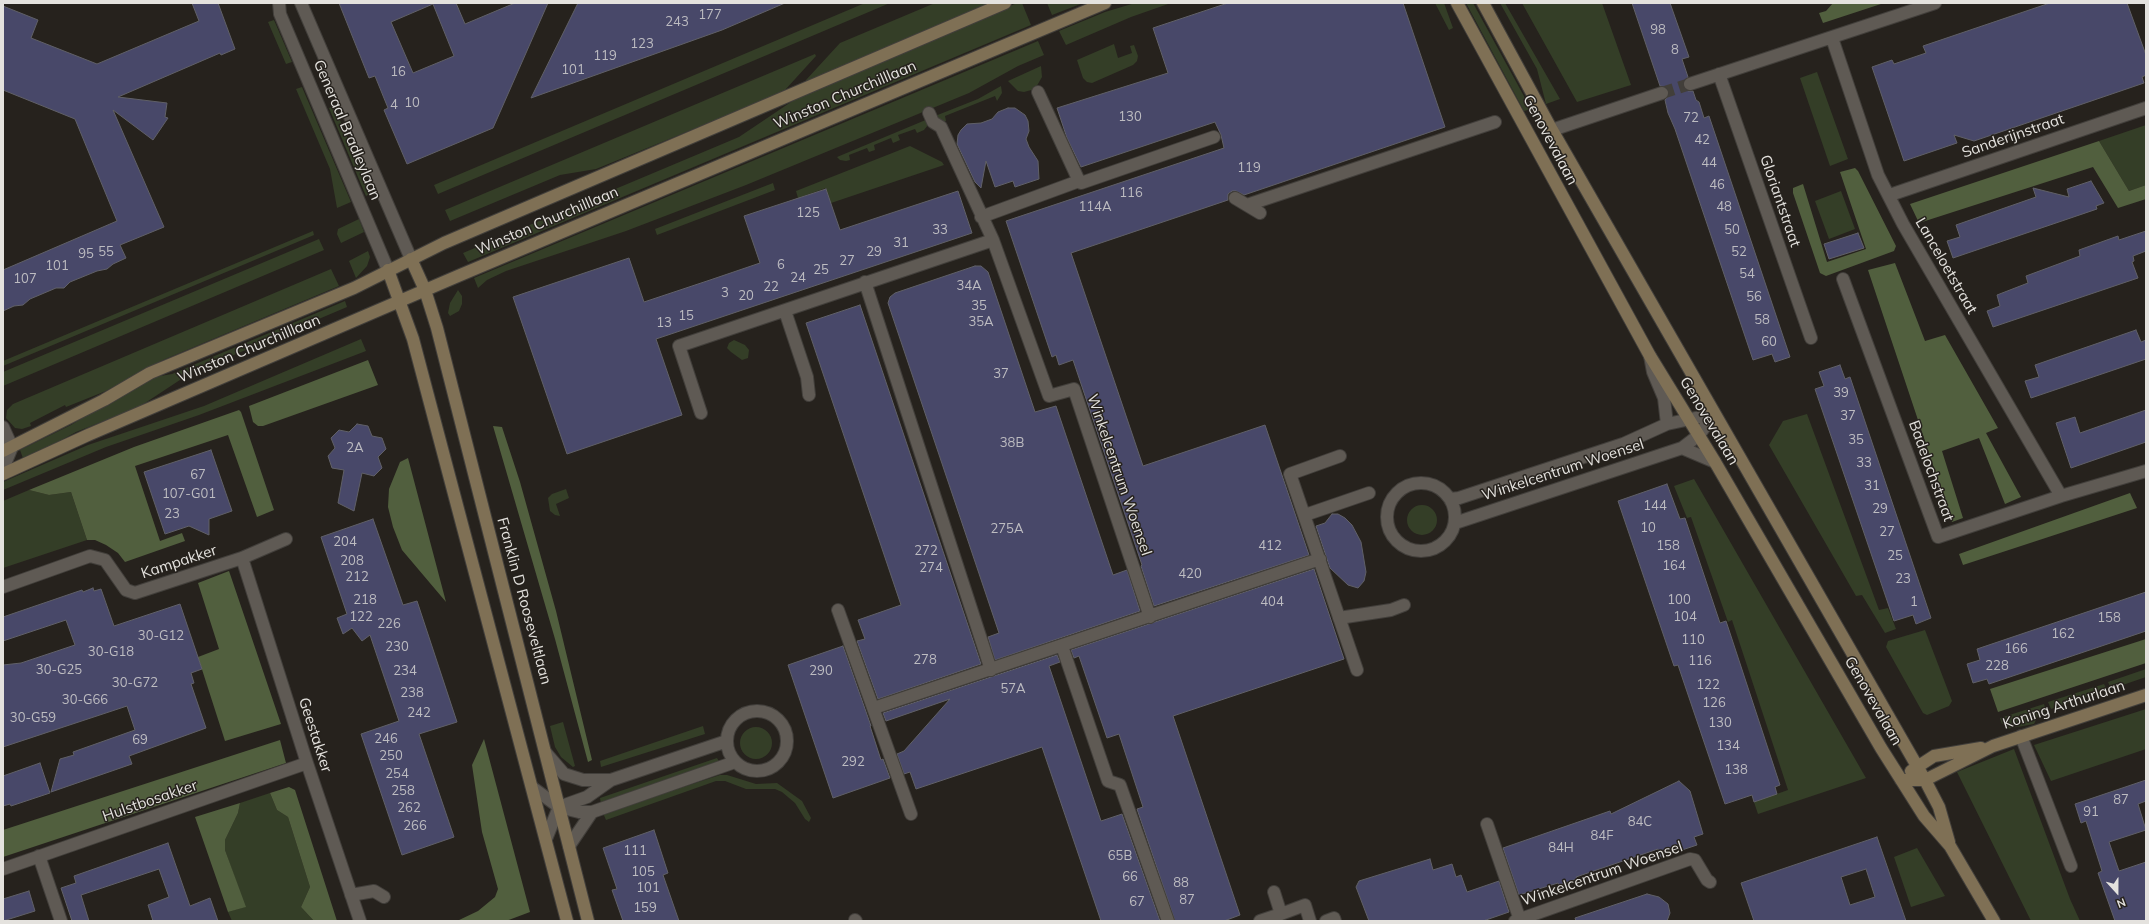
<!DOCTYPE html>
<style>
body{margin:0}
#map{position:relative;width:2149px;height:924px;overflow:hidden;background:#26221d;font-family:Mulish,sans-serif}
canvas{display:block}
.frame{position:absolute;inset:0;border:4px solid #e4e2de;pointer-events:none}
.north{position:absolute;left:2097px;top:872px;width:40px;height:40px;-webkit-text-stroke:3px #26221d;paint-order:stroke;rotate:159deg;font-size:11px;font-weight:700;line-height:16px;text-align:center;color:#e4e2de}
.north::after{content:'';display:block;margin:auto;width:14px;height:18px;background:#e4e2de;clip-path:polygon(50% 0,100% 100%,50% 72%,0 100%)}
</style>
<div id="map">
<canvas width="2149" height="924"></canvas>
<div class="frame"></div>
<div class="north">N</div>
</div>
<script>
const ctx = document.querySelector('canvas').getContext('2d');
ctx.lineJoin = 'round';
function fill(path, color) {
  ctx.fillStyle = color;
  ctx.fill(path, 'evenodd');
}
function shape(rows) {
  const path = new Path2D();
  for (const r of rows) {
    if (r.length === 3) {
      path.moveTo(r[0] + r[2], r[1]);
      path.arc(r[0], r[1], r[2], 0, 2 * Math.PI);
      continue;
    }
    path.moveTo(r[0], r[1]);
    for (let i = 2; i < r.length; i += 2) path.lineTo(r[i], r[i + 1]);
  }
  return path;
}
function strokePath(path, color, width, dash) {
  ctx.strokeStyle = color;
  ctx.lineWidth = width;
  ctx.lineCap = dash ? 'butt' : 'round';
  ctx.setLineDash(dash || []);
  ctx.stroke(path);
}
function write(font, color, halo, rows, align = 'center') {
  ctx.font = font + ' Mulish,sans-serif';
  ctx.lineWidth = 3;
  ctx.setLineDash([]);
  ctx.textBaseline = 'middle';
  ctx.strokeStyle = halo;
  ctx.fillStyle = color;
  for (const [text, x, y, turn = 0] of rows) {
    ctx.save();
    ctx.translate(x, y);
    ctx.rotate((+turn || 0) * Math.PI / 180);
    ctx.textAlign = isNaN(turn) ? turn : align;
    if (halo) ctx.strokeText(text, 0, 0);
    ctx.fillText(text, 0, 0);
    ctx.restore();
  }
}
fill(shape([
 [865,3,890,3,438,194,434,185],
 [935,3,994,3,807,83,806,80,840,43],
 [1017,3,1022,3,1031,25,468,262,463,253,739,137,797,98],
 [1047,3,1083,3,1052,15],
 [1135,3,1171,3,1131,17,1066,45,1059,31,1105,12],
 [1435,3,1444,3,1453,28,1449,30],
 [1466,3,1473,3,1531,109,1524,111],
 [1500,3,1505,3,1560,99,1546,104,1537,69],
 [1522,3,1602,3,1631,85,1577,102],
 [274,20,292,62,286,64,268,22],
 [1038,41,1044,55,1018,66,969,93,746,185,626,231,506,271,487,280,478,288,474,278],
 [1114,44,1118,58,1132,53,1130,46,1134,45,1138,56,1137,61,1133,65,1092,83,1087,82,1083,78,1077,60],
 [815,54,816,56,785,90,779,94,596,169,560,175,450,221,445,210],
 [1041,66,1042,77,1035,89,1024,92,1018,91,1008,81],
 [1817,72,1848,159,1830,166,1800,78],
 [1001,86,1002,93,997,101,995,96,945,116,946,121,943,121,935,116,978,99],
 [302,87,351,202,337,208,330,169,296,89],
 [334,106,371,193,366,196,329,108],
 [928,119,928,125,924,130,917,133,915,129,898,135,900,140,893,143,891,138,874,145,875,150,869,152,867,148,849,155,850,160,846,161,840,160,837,157],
 [2146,125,2146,185,2129,191,2099,141],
 [910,146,942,162,944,165,831,203,826,188,798,198,796,191],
 [773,183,775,190,657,235,655,229],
 [1841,191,1855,229,1829,239,1815,201],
 [359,219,364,232,341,243,337,234,338,229],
 [313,231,314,235,3,366,3,361],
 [319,239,324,250,3,386,3,372],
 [368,251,370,257,367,266,356,278,349,261],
 [331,269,339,286,163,360,106,391,66,407,65,405,30,423,31,426,22,429,15,428,6,418,7,410,13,404],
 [458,290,462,296,462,304,459,311,450,316,448,313,450,303],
 [345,301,347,307,189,374,139,407,76,432,24,461,20,450,71,425,149,378,172,374],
 [361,339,366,351,199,415,106,447,3,490,3,482,88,445,204,406],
 [734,340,745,345,749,350,748,358,742,360,731,352,727,348,729,343],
 [1807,414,1879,610,1888,608,1896,629,1885,633,1862,595,1856,596,1769,445,1783,421],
 [1694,479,1866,778,1758,814,1754,802,1788,790,1732,620,1728,622,1691,517,1687,518,1674,486],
 [566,489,569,498,556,504,560,516,555,515,550,511,548,498,552,494],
 [29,490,49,495,71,492,87,540,3,568,3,501],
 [1422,520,15],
 [1925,630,1952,701,1949,706,1927,715,1923,713,1886,647,1888,641],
 [2146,669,2146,677,2111,689,2108,682],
 [2104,684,2107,690,2051,709,2048,702],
 [2044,704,2046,711,2039,714,2034,724,2006,729,2004,723,2002,724,2000,718],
 [2146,709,2146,749,2051,781,2034,745],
 [563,722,575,766,573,767,561,757,555,747,550,726],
 [703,726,705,734,601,767,600,761],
 [756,743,16],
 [2014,749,2070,899,2080,921,2031,921,1957,772],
 [717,758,721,765,601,804,600,798],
 [720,775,727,775,756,784,777,783,802,801,811,818,809,822,805,819,795,803,782,792,775,789,746,789,725,781,716,781,606,820,603,813],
 [270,793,277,810,288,817,310,887,301,907,314,921,232,921,228,912,245,907,225,850,225,840,238,813,240,803],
 [1917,848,1945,896,1911,907,1894,857]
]), '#343e27');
fill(shape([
 [1833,3,1884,3,1823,23,1819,13,1826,11],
 [2099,141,2129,191,2146,185,2146,199,2118,208,2093,167,1919,223,1910,204],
 [1855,168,1858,171,1896,246,1894,251,1826,276,1820,273,1793,193,1793,188,1803,184,1827,262,1866,249,1840,172],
 [1895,263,1925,341,1945,335,1998,428,1986,433,2021,497,2005,504,1979,438,1942,451,1963,518,1952,522,1868,270],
 [368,360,378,385,263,426,258,426,253,422,249,406],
 [239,410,241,412,274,510,257,517,228,435,135,466,160,541,182,533,185,541,125,562,118,553,106,545,95,540,87,540,71,492,49,495,29,490,134,447],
 [493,426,502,427,520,482,556,611,592,760,588,762,555,639],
 [408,458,446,602,402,550,393,527,388,507,389,489,400,462],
 [2130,493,2137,508,1963,565,1959,554],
 [229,571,281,724,225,741,198,657,219,649,198,583],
 [2146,639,2146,663,1998,712,1990,689],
 [484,739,530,912,506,921,457,921,478,911,495,897,498,889,482,832,472,765],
 [280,740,286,763,3,857,3,830],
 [289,787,295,790,337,921,314,921,301,907,310,887,288,817,277,810,270,793],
 [240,803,238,813,225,840,225,850,246,907,228,912,195,817]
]), '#515f3e');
const building = shape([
 [192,3,218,3,235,49,221,55,220,53,118,97,167,103,165,117,168,118,153,140,113,110,164,227,120,245,126,258,113,264,107,269,97,271,70,282,64,288,56,288,30,299,23,305,14,306,3,311,3,270,117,221,75,119,3,90,3,6,38,20,31,38,97,64,199,21,192,3],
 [339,3,456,3,465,24,515,3,548,3,493,128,407,164,384,110,388,108,375,76,369,78,339,3],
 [433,4,454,56,413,73,391,22,433,4],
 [578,3,785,3,722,30,531,98,578,3],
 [1228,3,1403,3,1445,127,1244,195,1236,191,1232,191,1228,194,1228,200,1071,253,1143,466,1265,425,1309,555,1154,606,1141,566,1142,565,1073,360,1059,365,1056,355,1052,357,1006,221,1224,148,1221,135,1215,122,1081,167,1067,138,1057,108,1168,73,1153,28,1228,3],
 [1632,3,1670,3,1689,57,1682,59,1688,77,1683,82,1683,87,1688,91,1693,91,1696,100,1699,102,1704,118,1709,116,1790,357,1775,362,1772,354,1753,360,1675,129,1668,113,1665,100,1669,95,1669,90,1667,87,1660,86,1632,3],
 [2050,3,2127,3,2146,55,2146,75,2142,77,2144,83,1974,141,1954,135,1957,143,1904,161,1872,67,1892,60,1894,64,1926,53,1923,46,2050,3],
 [1008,108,1015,108,1025,115,1028,121,1029,131,1026,139,1029,147,1038,161,1039,179,1015,187,1013,181,995,187,986,161,981,188,975,182,957,144,958,135,961,130,967,124,981,123,992,119,998,112,1008,108],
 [2091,181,2104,203,2096,206,2097,209,1953,258,1947,241,1960,237,1956,225,2036,197,2033,188,2069,197,2067,189,2091,181],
 [826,189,840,230,958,191,972,233,656,339,682,415,567,454,513,297,629,258,644,302,710,280,760,263,744,216,826,189],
 [2146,231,2146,251,2133,256,2134,261,2132,262,2138,278,1993,327,1987,311,2000,306,1997,295,2028,283,2026,276,2080,256,2079,250,2118,236,2119,240,2146,231],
 [1858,233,1864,248,1829,259,1824,244,1858,233],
 [975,266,981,266,988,272,1035,412,1056,406,1113,575,1127,570,1140,611,995,660,988,637,999,633,888,303,890,297,895,293,975,266],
 [860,305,981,664,878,699,857,641,865,639,858,620,901,605,806,323,860,305],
 [2136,330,2141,342,2146,340,2146,359,2031,398,2025,381,2039,377,2035,365,2136,330],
 [1840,365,1845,379,1850,377,1931,618,1916,624,1913,615,1894,621,1815,389,1824,386,1819,372,1840,365],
 [2146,410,2146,442,2071,468,2056,423,2075,417,2080,433,2146,410],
 [357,424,368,426,372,436,382,438,386,449,378,457,382,468,374,476,362,473,354,511,338,503,344,470,332,468,328,456,335,448,331,438,339,430,349,432,357,424],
 [211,450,232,511,209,519,209,535,189,526,165,534,144,472,211,450],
 [1667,484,1680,519,1685,518,1720,623,1726,621,1780,785,1775,787,1777,794,1754,802,1752,795,1725,804,1678,665,1674,666,1618,501,1667,484],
 [1332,514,1338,514,1345,518,1352,525,1361,542,1366,572,1364,581,1358,588,1348,585,1330,568,1316,526,1325,523,1332,514],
 [373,519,403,605,417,601,457,722,419,734,454,837,402,855,361,734,399,721,370,635,362,641,352,628,343,634,337,618,347,614,321,537,373,519],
 [1314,569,1344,659,1173,716,1240,915,1224,921,1175,921,1137,809,1143,807,1119,734,1107,738,1079,656,1074,658,1071,650,1314,569],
 [93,588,94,591,101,589,114,626,180,604,202,669,191,673,194,683,191,684,206,728,129,756,132,764,51,792,60,759,74,755,73,752,135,730,127,706,3,747,3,665,21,663,75,645,66,620,3,641,3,617,82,590,83,592,93,588],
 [2146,592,2146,631,1989,684,1987,679,1973,683,1967,664,1980,660,1977,649,2146,592],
 [843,646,871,726,870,726,881,760,883,759,890,778,833,798,788,665,843,646],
 [1057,655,1060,662,1049,666,1101,821,1122,814,1160,921,1101,921,1042,747,916,789,910,772,904,774,897,754,904,751,950,699,886,721,883,713,1057,655],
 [40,763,50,793,11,806,10,804,3,806,3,776,40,763],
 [2146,780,2146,801,2138,804,2146,830,2109,842,2119,871,2146,862,2146,921,2115,921,2098,873,2102,871,2086,821,2081,823,2075,804,2146,780],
 [1679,781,1690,791,1703,834,1694,837,1697,845,1661,857,1658,849,1576,877,1577,879,1559,885,1558,883,1519,895,1503,848,1610,811,1611,814,1679,781],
 [654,830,668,873,663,875,679,921,623,921,612,890,617,889,603,848,654,830],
 [1877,837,1906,921,1754,921,1741,883,1877,837],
 [1866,869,1875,897,1850,905,1841,877,1866,869],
 [168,843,190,906,210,898,218,921,153,921,148,905,169,897,159,869,81,895,89,921,72,921,61,888,76,883,74,876,168,843],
 [1430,859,1433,870,1452,864,1456,877,1461,875,1467,892,1499,881,1509,912,1483,921,1369,921,1356,887,1359,881,1430,859],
 [29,891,35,911,3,921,3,899,29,891],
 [1647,894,1659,897,1668,904,1670,913,1667,921,1576,921,1575,918,1647,894]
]);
fill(building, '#484869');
strokePath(building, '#606067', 1);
strokePath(shape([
 [1662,93,1690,84]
]), '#423f3a', 12, [12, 6]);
const street = shape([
 [279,3,280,14,388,270],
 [301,3,411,259],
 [1832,38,1878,175,1903,224,2061,496],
 [1719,74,1811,338],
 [1690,84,1935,3],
 [1038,92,1079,181],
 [929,113,933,122,941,127,993,240,1049,396,1074,389,1150,617],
 [1552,130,1662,93],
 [1890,195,2146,108],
 [1235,198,1260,213],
 [1247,205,1495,122],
 [981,217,1079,181,1081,183,1214,137],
 [1843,279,1938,537,2061,496,2146,471],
 [865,282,991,670],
 [785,311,807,377,809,395],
 [1650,356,1653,372,1664,398,1667,424],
 [701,413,679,346,993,240],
 [3,427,12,447,3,469],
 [1682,448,1715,462],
 [1340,456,1290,474,1357,670],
 [1421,517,34],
 [1450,499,1459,498,1623,444,1667,424,1714,414],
 [1305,515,1369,493],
 [1455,523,1682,448,1699,435,1714,414],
 [242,558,307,763,360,921],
 [3,587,90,556,105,560,126,590,135,593,242,558,286,539],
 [838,610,911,814],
 [1339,618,1391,610,1404,605],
 [1062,646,1108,781,1120,785,1168,921],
 [874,708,1320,559],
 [757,741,30],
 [2021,736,2071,866],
 [546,753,564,774,583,780,611,780,727,741],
 [533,788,559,807,579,812,592,812,735,762],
 [1487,824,1520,920],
 [546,839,559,807,587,797,611,780],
 [569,846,592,812],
 [39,856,61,921],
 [3,869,307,763],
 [351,895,374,891,384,897],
 [1281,914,1305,905,1310,921],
 [855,920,856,921],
 [1260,921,1281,914,1274,892],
 [1326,921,1334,918,1335,921],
 [1515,921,1690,859,1695,860,1707,880,1710,882]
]);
const secondary = shape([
 [1457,3,1650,356,1715,462,1881,748,1924,816,1950,846,1994,921],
 [1483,3,1552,130,1925,780,1939,807,1949,842],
 [411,259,425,290,437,328,588,921],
 [388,270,413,339,567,921],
 [3,451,104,400,150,373,354,288,444,243,1005,3],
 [3,474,88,435,458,276,1105,3],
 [1911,771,1934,756,1981,748],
 [1901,780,1925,780,1993,746,2146,695]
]);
strokePath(street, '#423f3b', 14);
strokePath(secondary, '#423f3b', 14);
strokePath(street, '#5f5a54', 12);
strokePath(secondary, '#7f7055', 12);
write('13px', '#bdbcc1', null, [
 ["177",710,15],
 ["243",677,22],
 ["98",1658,30],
 ["123",642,44],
 ["8",1675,50],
 ["119",605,56],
 ["101",573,70],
 ["16",398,72],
 ["10",412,103],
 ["4",394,105],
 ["130",1130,117],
 ["72",1691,118],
 ["42",1702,140],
 ["44",1709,163],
 ["119",1249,168],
 ["46",1717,185],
 ["116",1131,193],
 ["114A",1095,207],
 ["48",1724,207],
 ["125",808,213],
 ["33",940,230],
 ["50",1732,230],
 ["31",901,243],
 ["55",106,252],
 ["29",874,252],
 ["52",1739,252],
 ["95",86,254],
 ["27",847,261],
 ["6",781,265],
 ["101",57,266],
 ["25",821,270],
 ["54",1747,274],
 ["24",798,278],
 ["107",25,279],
 ["34A",969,286],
 ["22",771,287],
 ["3",725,293],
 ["20",746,296],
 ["56",1754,297],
 ["35",979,306],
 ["15",686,316],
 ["58",1762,320],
 ["35A",981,322],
 ["13",664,323],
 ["60",1769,342],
 ["37",1001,374],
 ["39",1841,393],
 ["37",1848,416],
 ["35",1856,440],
 ["38B",1012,443],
 ["2A",355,448],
 ["33",1864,463],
 ["67",198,475],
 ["31",1872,486],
 ["107-G01",189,494],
 ["144",1655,506],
 ["29",1880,509],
 ["23",172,514],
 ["10",1648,528],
 ["275A",1007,529],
 ["27",1887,532],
 ["204",345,542],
 ["412",1270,546],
 ["158",1668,546],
 ["272",926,551],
 ["25",1895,556],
 ["208",352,561],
 ["164",1674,566],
 ["274",931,568],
 ["420",1190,574],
 ["212",357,577],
 ["23",1903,579],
 ["218",365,600],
 ["100",1679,600],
 ["404",1272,602],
 ["1",1914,602],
 ["122",361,617],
 ["104",1685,617],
 ["158",2109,618],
 ["226",389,624],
 ["162",2063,634],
 ["30-G12",161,636],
 ["110",1693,640],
 ["230",397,647],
 ["166",2016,649],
 ["30-G18",111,652],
 ["278",925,660],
 ["116",1700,661],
 ["228",1997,666],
 ["30-G25",59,670],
 ["234",405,671],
 ["290",821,671],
 ["30-G72",135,683],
 ["122",1708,685],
 ["57A",1013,689],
 ["238",412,693],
 ["30-G66",85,700],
 ["126",1714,703],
 ["242",419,713],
 ["30-G59",33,718],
 ["130",1720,723],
 ["246",386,739],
 ["69",140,740],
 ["134",1728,746],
 ["250",391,756],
 ["292",853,762],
 ["138",1736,770],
 ["254",397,774],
 ["258",403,791],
 ["87",2121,800],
 ["262",409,808],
 ["91",2091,812],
 ["84C",1640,822],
 ["266",415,826],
 ["84F",1602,836],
 ["84H",1561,848],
 ["111",635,851],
 ["65B",1120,856],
 ["105",643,872],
 ["66",1130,877],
 ["88",1181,883],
 ["101",648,888],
 ["87",1187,900],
 ["67",1137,902],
 ["159",645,908]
]);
write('15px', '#e4e2de', '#26221d', [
 ["Winston Churchilllaan",845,95,-23],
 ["Generaal Bradleylaan",347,130,67],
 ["Sanderijnstraat",2013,136,-19],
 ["Genovevalaan",1550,140,62],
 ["Gloriantstraat",1780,201,71],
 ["Winston Churchilllaan",547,221,-23],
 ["Lanceloetstraat",1946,266,60],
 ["Winston Churchilllaan",249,349,-23],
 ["Genovevalaan",1709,421,59],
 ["Winkelcentrum Woensel",1563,470,-18],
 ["Badelochstraat",1931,471,70],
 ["Winkelcentrum Woensel",1119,475,71],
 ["Kampakker",179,562,-18],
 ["Franklin D Rooseveltlaan",524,601,75],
 ["Genovevalaan",1873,701,60],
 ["Koning Arthurlaan",2064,705,-18],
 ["Geestakker",315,735,72],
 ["Hulstbosakker",150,801,-19],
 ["Winkelcentrum Woensel",1602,874,-19]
]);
</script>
